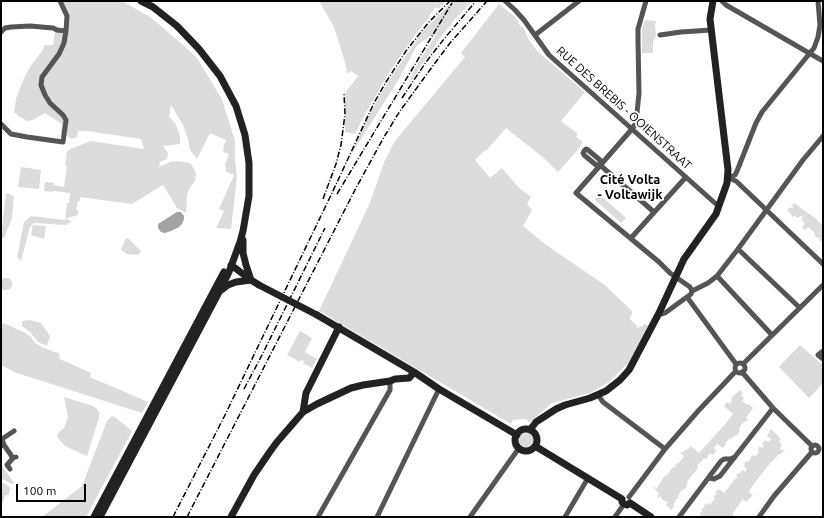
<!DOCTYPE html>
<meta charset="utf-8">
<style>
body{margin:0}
#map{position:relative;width:824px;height:518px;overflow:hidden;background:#fff;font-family:Ubuntu,sans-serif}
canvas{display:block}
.frame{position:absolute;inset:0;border:2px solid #000;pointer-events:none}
.scale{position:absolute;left:16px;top:484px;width:70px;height:18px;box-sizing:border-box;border:2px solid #000;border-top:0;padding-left:5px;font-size:12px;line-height:14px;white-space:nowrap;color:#000;-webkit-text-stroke:3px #fff;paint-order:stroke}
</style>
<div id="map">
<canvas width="824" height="518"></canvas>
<div class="frame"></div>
<div class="scale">100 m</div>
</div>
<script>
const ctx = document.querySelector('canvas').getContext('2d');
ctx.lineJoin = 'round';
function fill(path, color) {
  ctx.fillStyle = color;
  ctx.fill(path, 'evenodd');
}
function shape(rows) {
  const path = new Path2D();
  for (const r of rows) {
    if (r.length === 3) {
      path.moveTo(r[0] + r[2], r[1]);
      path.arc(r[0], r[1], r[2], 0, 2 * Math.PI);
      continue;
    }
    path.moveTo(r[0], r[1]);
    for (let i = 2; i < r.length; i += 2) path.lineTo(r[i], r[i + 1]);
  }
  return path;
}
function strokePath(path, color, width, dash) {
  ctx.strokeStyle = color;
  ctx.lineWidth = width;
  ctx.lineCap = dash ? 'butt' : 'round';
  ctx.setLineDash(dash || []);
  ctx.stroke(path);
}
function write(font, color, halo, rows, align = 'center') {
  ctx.font = font + ' Ubuntu,sans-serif';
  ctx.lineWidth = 3.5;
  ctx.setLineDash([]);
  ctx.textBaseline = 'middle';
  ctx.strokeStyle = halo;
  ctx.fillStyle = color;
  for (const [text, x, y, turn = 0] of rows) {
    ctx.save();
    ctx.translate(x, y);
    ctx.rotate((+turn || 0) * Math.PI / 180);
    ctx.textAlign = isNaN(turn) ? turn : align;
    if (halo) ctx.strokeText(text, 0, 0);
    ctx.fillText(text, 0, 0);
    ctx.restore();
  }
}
fill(shape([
 [63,1,122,1,150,17,182,44,197,58,222,99,235,141,235,159,237,177,231,229,216,228,224,211,219,209,234,175,225,171,226,170,225,165,229,154,223,152,224,148,223,148,226,140,210,133,197,159,190,150,188,139,183,125,171,105,169,117,175,123,180,135,180,144,163,146,168,153,167,159,160,162,159,167,170,162,177,161,190,163,193,167,196,174,195,179,196,180,191,186,187,194,186,213,177,208,163,185,132,204,80,197,80,201,78,201,76,210,78,210,78,215,65,219,72,221,66,225,34,223,30,227,21,261,17,257,24,222,31,216,65,220,67,203,69,203,70,193,53,191,53,192,44,191,45,182,54,183,54,185,64,187,67,166,65,166,66,159,65,158,67,157,66,153,71,148,73,148,91,141,144,149,141,139,87,131,78,131,77,137,71,139,66,135,61,134,62,124,45,113,33,120,27,121,18,116,16,113,14,113,16,99,24,78,32,64,42,51,45,45,53,45,55,31,67,35],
 [319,1,420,1,422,2,426,1,445,1,439,9,436,7,429,16,430,17,420,28,390,71,365,114,355,134,345,132,345,93,358,76,351,71,347,74,345,62,334,27],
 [453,1,472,1,455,19,441,37,406,88,415,68,436,35,430,36,420,43,416,47,399,79,349,158,367,119,390,78,423,31],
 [499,4,514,16,519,22,518,23,521,27,522,26,527,35,528,39,537,51,585,92,561,121,578,134,576,137,583,142,576,152,558,172,545,159,506,128,486,151,485,150,475,160,490,178,502,168,518,187,531,197,527,204,532,210,523,226,545,244,606,286,632,311,632,314,630,317,630,319,637,326,637,329,640,326,642,327,644,324,648,325,645,332,628,364,624,367,609,382,590,393,552,403,529,423,526,419,513,420,511,424,319,311,369,205,385,160,395,141,465,57,461,53],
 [645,20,656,21,655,25,656,35,653,43,653,53,642,53,642,28],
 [21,167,41,170,39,189,18,187],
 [6,193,14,196,12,218,4,238,1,237],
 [599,194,626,218,621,223,595,200],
 [794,203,815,218,823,226,823,243,819,240,820,239,818,237,816,238,815,237,816,236,814,234,815,233,808,227,805,230,802,227,805,224,801,219,803,217,801,216,797,218,795,215,793,217,787,210,790,207,793,209,793,207,792,206],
 [33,225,46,226,44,239,31,235],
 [126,238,128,238,141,251,140,253,138,255,127,254,121,250,122,247],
 [5,278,9,278,12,282,12,286,10,289,7,290,1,290,1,279],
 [30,320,41,323,50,336,47,346,38,342,30,332,22,326,22,321],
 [4,323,25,333,31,337,35,343,42,347,54,352,59,353,60,359,91,373,90,377,148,402,142,413,14,372,1,365,1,325],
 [300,331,312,338,305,352,317,359,312,368,303,363,304,361,301,360,300,362,287,355],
 [800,345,823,365,823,383,809,398,779,367],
 [740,390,743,393,741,395,744,398,742,401,747,405,749,404,753,408,746,418,748,420,746,422,745,421,744,423,743,422,739,429,740,430,738,434,730,439,729,439,726,442,726,444,723,448,717,444,714,448,716,451,713,455,710,453,707,457,708,458,706,459,704,458,701,462,700,462,697,466,698,468,688,480,687,482,688,483,686,485,687,486,684,490,683,489,679,494,677,500,676,499,675,500,676,502,673,504,674,506,671,510,666,505,668,502,661,499,662,498,660,496,659,498,657,497,659,493,656,491,657,490,654,488,654,487,657,488,665,475,666,476,673,467,674,468,677,463,678,464,684,456,680,453,681,452,683,452,686,449,687,450,691,446,699,453,727,422,733,414,724,406,727,402,730,404,731,403,731,402,732,400,731,398],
 [64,397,93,406,98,410,99,413,99,418,87,456,65,446,57,437,58,433,64,428,68,417],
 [112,416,115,417,132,431,86,517,42,517,82,486,107,421],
 [771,429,781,439,779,441,782,445,780,448,781,450,785,449,781,454,779,454,772,462,771,462,750,489,749,492,753,495,746,502,743,499,733,513,734,516,735,517,731,516,730,517,700,517,701,516,699,514,701,513,702,511,701,510,704,507,704,506,705,504,706,505,708,503,710,505,715,498,713,497,717,493,715,492,717,490,718,491,719,489,724,493,727,489,728,489,728,488,734,480,738,477,736,475,737,474,740,473,742,470,745,472,747,469,744,467,745,465,744,464,746,461,748,462,749,461,752,455,754,456,755,455,756,456,759,452,758,451,759,446,762,448,764,446,762,444,765,440,769,442,771,439,767,436],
 [526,440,7],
 [1,464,14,483,12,484,4,480,1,479],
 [1,482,6,484,10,488,9,494,5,496,1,507]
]), '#dcdcdc');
fill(shape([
 [177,212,181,212,184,216,184,219,182,224,179,227,171,231,165,233,161,232,158,228,158,224]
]), '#a3a3a3');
strokePath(shape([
 [60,1,67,16,66,31],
 [505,1,515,10,524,20,549,55,716,204,720,205],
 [646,1,638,29,638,41,639,93,636,123,632,129,576,193,659,262,670,273,690,287,692,291],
 [722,1,726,5,823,61],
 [1,32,5,28,11,27,30,26,53,28,57,30,66,31,64,43,59,54,42,77,41,85,45,95,50,103,63,115,66,120,63,142,27,137,11,134,1,124],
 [535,35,579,1],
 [660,35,681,32,711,30],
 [600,165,600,160,588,150,586,149,584,151,583,153,584,155,596,165,600,165,654,212],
 [728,178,735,175,737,171,756,123,762,112,814,48,818,37,820,25,818,1],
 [728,178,736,181,823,264],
 [631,238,686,177],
 [738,249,800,308],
 [717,276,772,335],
 [687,297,736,364],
 [659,313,662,314,665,313,691,294,692,291,708,283,717,276,738,249,803,160,823,136],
 [823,351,818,355,823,359],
 [740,368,5],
 [743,364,823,285],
 [742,372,773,408,812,446],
 [598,395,603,402,665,449],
 [815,449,4],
 [4,445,2,439,14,431],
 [1,446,4,445,13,458,16,457],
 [10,469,7,465,13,458],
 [709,478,714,479,720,476,773,408],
 [629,497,665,449,699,410,736,371],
 [318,517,390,390,390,381],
 [377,517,439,389],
 [470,517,519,448],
 [565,517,588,478],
 [615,517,624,504],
 [679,517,721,461,724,459,730,459,735,457],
 [759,517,774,496,812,452]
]), '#555', 5);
strokePath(shape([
 [243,240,243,253,246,265,251,280],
 [231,265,251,280,259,285],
 [220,291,228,285,236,282,251,280],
 [317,315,414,372,439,389,517,435],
 [303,412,306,393,339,327],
 [526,440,11],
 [530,430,536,422,556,409,565,405,590,398,606,391,620,380,629,370,659,313,684,259,716,214,727,183,728,170,710,19,713,1],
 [535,446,622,499,622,502,624,504,627,505,630,503],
 [630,503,651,517],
 [94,517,224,272],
 [100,517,219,292,229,272,240,242,243,231,249,196,249,163,245,135,236,106,220,76,199,49,177,26,153,7,141,1],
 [231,517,254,475,269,453,277,442,303,412,317,404,351,388,363,385,390,381,395,379,409,378,411,376,414,372]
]), '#222', 7);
strokePath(shape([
 [402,98,426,62,444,39,476,1],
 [337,194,452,3],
 [323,199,336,164,341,145,345,114,344,93],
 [244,389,262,355,325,228],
 [173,517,225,415,332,193,374,103,386,82,406,51,429,22,450,1],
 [187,517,356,188,384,137,400,111,432,67,450,43,487,1]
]), '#000', 1.5, [6, 2, 1, 2]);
strokePath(shape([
 [259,285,317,315]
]), '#222', 7);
write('12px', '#000', '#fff', [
 ["RUE DES BREBIS - OOIENSTRAAT",624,108,42]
]);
write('bold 13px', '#000', '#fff', [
 ["Cité Volta",630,180],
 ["- Voltawijk",630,195]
]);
</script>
